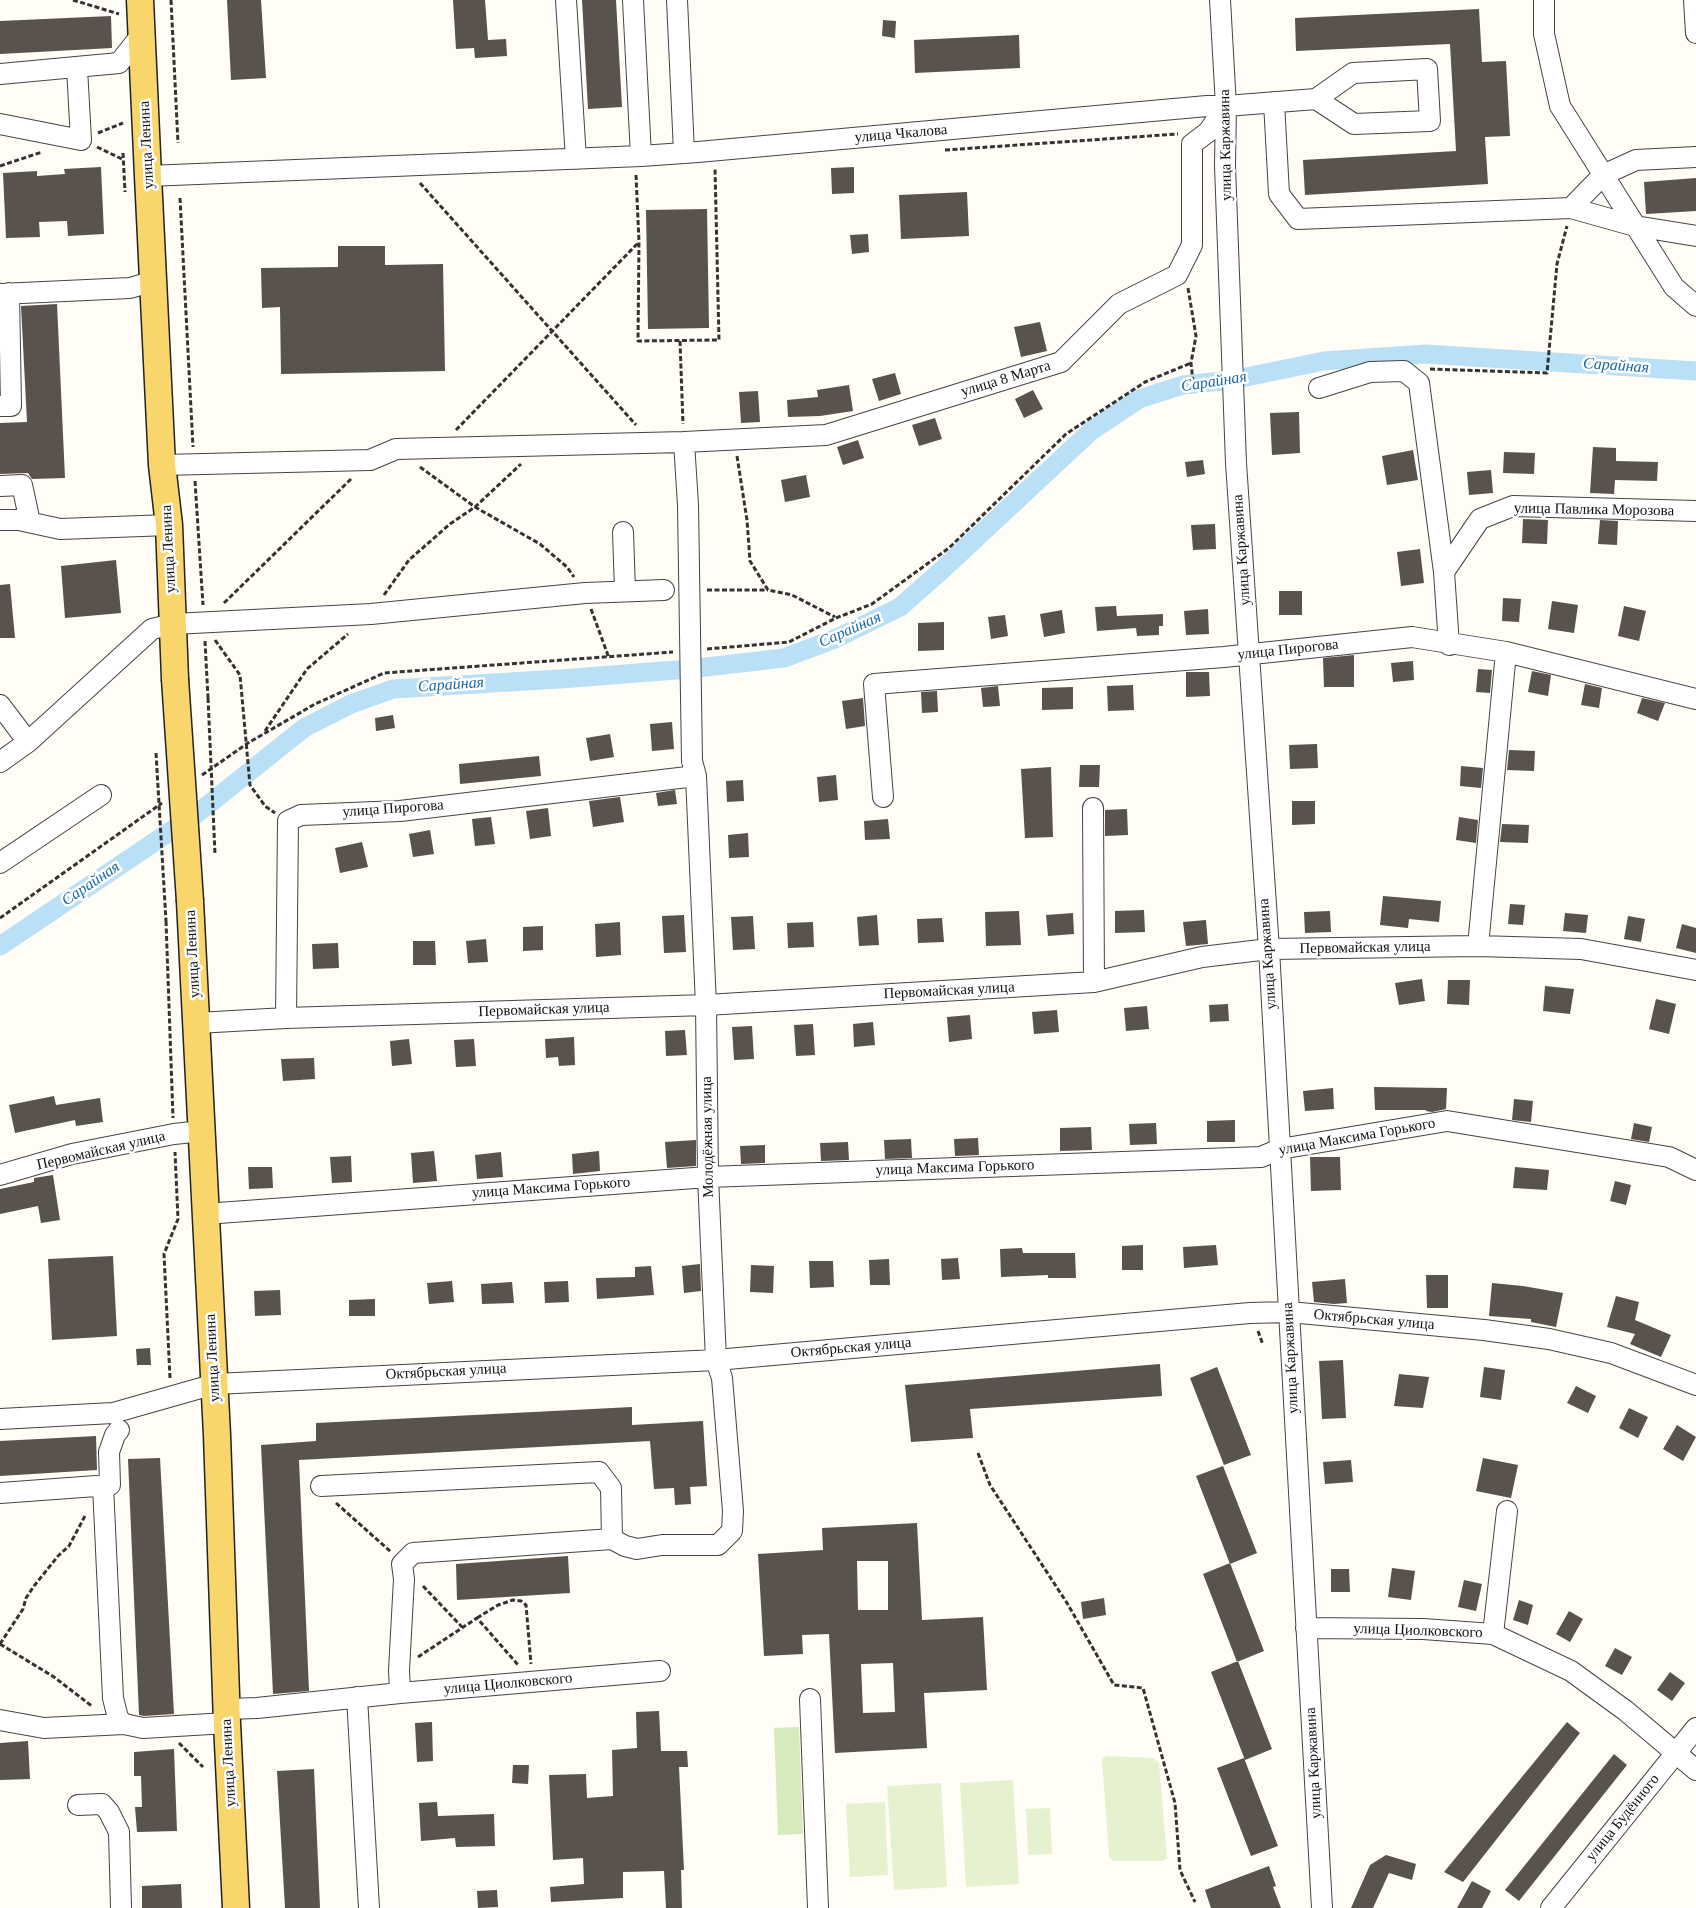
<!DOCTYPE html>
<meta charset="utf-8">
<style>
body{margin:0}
canvas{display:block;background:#fffdf5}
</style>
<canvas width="1696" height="1908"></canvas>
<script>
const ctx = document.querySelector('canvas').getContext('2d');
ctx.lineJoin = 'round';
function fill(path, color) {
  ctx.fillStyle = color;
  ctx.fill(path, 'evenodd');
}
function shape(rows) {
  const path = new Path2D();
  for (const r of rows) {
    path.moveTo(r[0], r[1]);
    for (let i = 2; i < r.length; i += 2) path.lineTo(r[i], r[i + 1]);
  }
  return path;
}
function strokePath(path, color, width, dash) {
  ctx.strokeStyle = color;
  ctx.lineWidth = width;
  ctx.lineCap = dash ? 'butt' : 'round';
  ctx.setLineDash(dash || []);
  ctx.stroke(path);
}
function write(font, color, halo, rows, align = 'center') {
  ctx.font = font + ' Georgia,serif';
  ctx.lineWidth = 5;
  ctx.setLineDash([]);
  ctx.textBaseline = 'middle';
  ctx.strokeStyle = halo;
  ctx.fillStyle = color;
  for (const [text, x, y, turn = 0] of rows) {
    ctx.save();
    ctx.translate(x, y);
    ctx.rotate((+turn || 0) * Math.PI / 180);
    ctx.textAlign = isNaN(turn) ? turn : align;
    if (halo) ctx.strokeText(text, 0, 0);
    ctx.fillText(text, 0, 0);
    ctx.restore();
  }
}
fill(shape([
 [799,1727,803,1834,778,1835,774,1728]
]), '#d5ebbd');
fill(shape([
 [1106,1756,1153,1758,1159,1763,1167,1858,1163,1861,1113,1861,1109,1856,1102,1760],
 [1013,1780,1019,1884,966,1887,960,1783],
 [941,1783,947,1887,894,1890,887,1786],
 [885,1802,888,1875,850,1877,846,1804],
 [1050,1808,1052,1854,1028,1855,1026,1809]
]), '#e6f2cf');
strokePath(shape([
 [0,946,199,812,304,728,351,704,393,689,560,679,689,669,784,658,837,638,900,607,942,570,1091,431,1139,399,1183,385,1232,380,1324,361,1425,354,1696,371]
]), '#b9e0f7', 19);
fill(shape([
 [227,0,261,0,266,78,231,80],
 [453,0,485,0,488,40,506,39,507,56,475,58,474,48,456,49],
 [582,0,616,0,622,107,588,109],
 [1479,9,1482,62,1506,61,1510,136,1485,137,1488,184,1305,195,1303,160,1456,151,1450,44,1296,51,1295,18],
 [111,16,112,48,0,54,0,21],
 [883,20,896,21,895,38,882,36],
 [1019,35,1020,68,915,73,914,40],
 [101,167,104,234,68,236,67,221,39,222,40,237,6,238,3,173,37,171,37,176,65,174,64,169],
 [854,167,854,193,832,194,831,168],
 [1696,178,1696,211,1646,214,1644,182],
 [967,192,969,236,901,239,899,195],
 [707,209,709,328,648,329,646,210],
 [868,234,869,252,852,254,850,235],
 [338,246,385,246,385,265,443,264,445,371,281,374,280,307,262,308,261,268,338,267],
 [57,304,65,478,32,479,28,473,0,474,0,423,27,422,21,306],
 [1040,322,1047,351,1021,357,1014,327],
 [895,373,901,394,879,401,872,379],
 [849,385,853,411,820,416,788,417,787,400,818,397,817,390],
 [1033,390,1043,409,1024,418,1015,399],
 [758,391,760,422,741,423,739,392],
 [1299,412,1300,453,1272,455,1270,413],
 [935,418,942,439,919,446,912,425],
 [858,440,864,458,843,465,837,447],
 [1593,447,1616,448,1616,461,1658,462,1657,481,1615,480,1614,494,1590,493],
 [1413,450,1418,480,1387,485,1382,456],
 [1504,452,1535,453,1534,474,1503,473],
 [1203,460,1205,474,1187,477,1185,462],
 [1491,470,1493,493,1469,495,1467,472],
 [806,475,810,497,785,502,781,480],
 [1523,519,1548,520,1547,544,1522,543],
 [1600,520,1618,521,1617,545,1598,544],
 [1215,524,1216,549,1193,550,1191,525],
 [1420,549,1424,583,1401,586,1397,552],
 [116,560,121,613,65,618,61,566],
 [10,584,15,638,0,638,0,585],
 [1279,591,1302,591,1302,615,1279,615],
 [1503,598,1521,599,1519,622,1502,621],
 [1552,601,1578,605,1574,633,1548,629],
 [1116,606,1117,616,1163,614,1163,626,1159,626,1159,635,1137,636,1136,628,1097,631,1095,607],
 [1624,606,1646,611,1639,641,1618,636],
 [1208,609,1209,634,1186,635,1184,611],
 [1062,610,1065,633,1044,637,1040,614],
 [1005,615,1008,636,991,639,988,617],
 [944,622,944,650,918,651,918,623],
 [1354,655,1354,687,1324,687,1323,658],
 [1413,661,1414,680,1393,682,1391,663],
 [1478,669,1492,670,1490,693,1476,692],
 [1532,671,1551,675,1548,696,1528,692],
 [1186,672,1209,672,1210,696,1186,697],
 [1585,684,1602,688,1599,708,1581,705],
 [1133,685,1134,710,1108,711,1107,686],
 [998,686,1000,706,983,707,981,688],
 [1073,687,1073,709,1042,710,1042,688],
 [937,691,938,712,922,713,921,692],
 [863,698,865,726,846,729,842,701],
 [1642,698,1665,703,1658,721,1637,713],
 [393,715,395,728,376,731,375,718],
 [672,722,674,749,652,751,650,724],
 [610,734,614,757,590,761,586,738],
 [1317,744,1318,768,1290,769,1289,745],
 [1509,750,1535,751,1534,771,1507,770],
 [539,756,541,776,460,784,459,764],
 [1080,765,1100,765,1099,787,1079,787],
 [1461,766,1483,768,1481,788,1460,786],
 [1051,767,1053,837,1025,838,1021,769],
 [836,775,838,800,819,802,817,777],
 [743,780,744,801,727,802,726,781],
 [675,790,677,804,658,806,656,793],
 [620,797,624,822,593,827,589,801],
 [1292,801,1315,801,1315,824,1292,825],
 [548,808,551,836,530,839,526,811],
 [1127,809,1128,835,1105,836,1105,810],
 [491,817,495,844,475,846,472,819],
 [1459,817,1478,820,1476,843,1456,840],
 [888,819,890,839,865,840,864,821],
 [1502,824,1529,825,1528,843,1500,842],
 [430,830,434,854,413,857,409,834],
 [748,833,749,857,729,858,728,835],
 [362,842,368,867,340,873,335,848],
 [1383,896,1441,901,1439,922,1409,919,1408,928,1380,925],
 [1510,904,1525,905,1523,925,1508,924],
 [1144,910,1145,932,1115,933,1115,911],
 [1019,911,1021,945,986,946,985,912],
 [1330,911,1331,932,1305,933,1304,912],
 [1073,913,1074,934,1048,936,1046,915],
 [1565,913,1588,915,1586,933,1563,931],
 [684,915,686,952,664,953,662,916],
 [877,915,879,945,859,946,857,917],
 [753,916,755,949,733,950,731,917],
 [1628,916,1645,919,1641,942,1624,939],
 [942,918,944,942,918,943,917,919],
 [1206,920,1208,944,1186,946,1183,922],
 [620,922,621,955,596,957,595,924],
 [813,922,814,947,788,948,787,923],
 [1682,924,1696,928,1696,953,1676,948],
 [543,926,543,950,523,951,523,927],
 [486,939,488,962,468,963,466,941],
 [413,941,435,941,436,965,413,965],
 [338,943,339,968,313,969,312,944],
 [1422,979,1425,1001,1399,1005,1395,983],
 [1448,980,1470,980,1469,1005,1447,1004],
 [1545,986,1574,989,1570,1014,1543,1011],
 [1656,999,1676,1004,1669,1034,1649,1029],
 [1228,1004,1229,1021,1210,1022,1209,1005],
 [1147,1006,1149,1029,1126,1031,1124,1008],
 [1057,1010,1059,1032,1034,1034,1032,1012],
 [970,1015,972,1039,949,1042,947,1017],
 [873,1022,875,1045,854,1047,853,1024],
 [813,1024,815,1055,796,1056,794,1025],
 [752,1026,754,1059,734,1060,732,1027],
 [685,1030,687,1055,666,1056,665,1031],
 [574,1037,575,1065,559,1066,558,1057,546,1058,545,1039],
 [409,1039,412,1064,392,1066,390,1041],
 [474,1039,476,1066,456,1067,454,1040],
 [314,1058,315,1079,283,1081,281,1059],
 [1374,1087,1447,1088,1446,1109,1432,1112,1426,1111,1426,1110,1375,1110],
 [1333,1088,1334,1109,1305,1111,1303,1091],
 [54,1096,56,1105,100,1098,103,1122,76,1126,75,1120,15,1133,9,1105],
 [1514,1099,1533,1101,1531,1122,1512,1120],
 [1235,1120,1235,1142,1207,1142,1207,1121],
 [1156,1123,1157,1144,1130,1145,1129,1124],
 [1634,1123,1652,1127,1649,1142,1631,1139],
 [1091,1127,1092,1150,1060,1151,1060,1128],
 [978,1138,979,1155,955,1156,954,1139],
 [911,1139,912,1158,885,1159,884,1140],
 [696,1140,696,1166,667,1168,665,1142],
 [848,1142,849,1160,821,1161,820,1143],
 [765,1145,765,1163,741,1164,740,1146],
 [434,1151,437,1181,413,1183,411,1153],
 [599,1151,600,1171,573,1174,572,1154],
 [501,1152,503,1177,477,1179,475,1155],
 [351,1156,352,1182,332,1183,330,1157],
 [1310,1157,1340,1157,1341,1190,1311,1191],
 [248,1167,272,1167,273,1188,249,1189],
 [1515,1167,1549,1170,1547,1190,1513,1188],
 [53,1175,60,1220,41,1223,38,1206,0,1214,0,1189,34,1182,34,1178],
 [1615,1181,1631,1185,1626,1205,1610,1201],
 [1143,1245,1143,1270,1122,1270,1122,1246],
 [1216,1245,1218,1265,1184,1268,1183,1247],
 [1022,1248,1023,1253,1075,1253,1076,1278,1048,1278,1048,1275,1001,1277,1000,1249],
 [113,1256,117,1336,52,1340,48,1259],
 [958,1258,960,1279,942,1280,941,1259],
 [889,1259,890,1285,870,1285,869,1260],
 [809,1261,833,1261,834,1287,810,1288],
 [700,1264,701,1291,684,1293,682,1266],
 [751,1265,774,1266,773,1293,750,1292],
 [651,1266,654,1295,597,1299,596,1278,635,1277,635,1267],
 [1426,1275,1448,1275,1448,1308,1427,1308],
 [1345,1279,1347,1303,1334,1304,1314,1302,1312,1282],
 [452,1281,454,1302,429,1304,427,1283],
 [568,1281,569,1302,545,1303,544,1282],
 [512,1282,514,1303,482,1304,481,1284],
 [1492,1283,1523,1286,1563,1293,1556,1327,1531,1322,1531,1319,1489,1316],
 [280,1290,281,1315,255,1316,254,1291],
 [1616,1296,1639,1302,1635,1320,1671,1335,1661,1357,1630,1344,1635,1334,1607,1327],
 [375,1299,375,1316,349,1316,349,1300],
 [150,1348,151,1365,137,1365,136,1349],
 [1343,1360,1346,1418,1322,1419,1319,1361],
 [1160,1364,1162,1396,970,1409,973,1438,911,1442,905,1385],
 [1217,1367,1251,1455,1224,1465,1190,1378],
 [1484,1367,1505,1370,1501,1400,1480,1397],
 [1399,1374,1429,1377,1423,1408,1394,1406],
 [1576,1386,1596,1396,1588,1413,1567,1403],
 [632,1407,632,1425,703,1421,707,1486,690,1487,691,1504,675,1505,674,1488,654,1489,650,1441,299,1460,309,1691,273,1694,261,1445,316,1441,316,1423],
 [1629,1408,1648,1417,1638,1438,1619,1428],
 [1677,1425,1696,1437,1683,1461,1663,1449],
 [96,1436,97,1470,0,1476,0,1441],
 [160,1458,174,1714,144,1716,139,1715,128,1459],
 [1483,1458,1518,1465,1511,1498,1476,1491],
 [1351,1460,1353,1482,1325,1484,1323,1462],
 [1223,1466,1257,1553,1230,1564,1196,1476],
 [917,1523,922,1620,983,1617,987,1690,924,1693,927,1748,835,1753,829,1634,802,1635,803,1654,764,1656,758,1554,823,1550,822,1528],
 [857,1561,888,1561,888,1610,858,1610],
 [893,1663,895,1712,863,1713,861,1664],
 [568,1556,570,1593,457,1600,456,1564],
 [1230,1563,1264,1651,1237,1662,1203,1574],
 [1392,1568,1415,1571,1411,1600,1388,1597],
 [1331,1569,1349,1569,1350,1592,1331,1592],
 [1464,1580,1482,1584,1476,1611,1458,1607],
 [1104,1598,1106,1615,1083,1619,1081,1602],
 [1519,1600,1533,1605,1528,1625,1513,1620],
 [1569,1611,1583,1619,1570,1642,1556,1634],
 [1615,1648,1632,1657,1622,1675,1605,1666],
 [1238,1661,1272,1749,1245,1760,1211,1672],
 [1670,1672,1685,1683,1672,1701,1657,1690],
 [659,1711,661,1751,687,1751,688,1767,679,1767,684,1870,681,1870,682,1908,666,1908,664,1871,623,1872,623,1898,551,1902,550,1887,584,1884,583,1858,553,1860,549,1775,586,1774,587,1798,613,1796,612,1750,637,1748,636,1712],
 [432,1722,433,1761,417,1762,415,1723],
 [1567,1722,1580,1733,1463,1882,1444,1872],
 [28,1741,30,1779,0,1780,0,1743],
 [174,1749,177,1831,137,1832,135,1807,142,1807,141,1776,134,1776,134,1752],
 [1614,1754,1627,1765,1519,1901,1505,1890],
 [1244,1758,1278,1846,1251,1856,1217,1768],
 [513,1765,529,1765,528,1784,512,1783],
 [314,1769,320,1908,285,1908,277,1771],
 [437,1802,438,1816,494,1814,495,1846,456,1847,455,1838,421,1841,419,1803],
 [1386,1855,1416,1864,1412,1880,1389,1873,1373,1908,1351,1908,1370,1865],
 [1269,1866,1276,1886,1273,1887,1281,1908,1211,1908,1205,1890],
 [1472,1881,1491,1891,1482,1908,1457,1908],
 [181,1884,182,1908,142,1908,142,1886],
 [497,1890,498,1907,478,1908,477,1891]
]), '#5a524d');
const minor = shape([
 [566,0,576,159],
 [633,0,641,156],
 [677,0,684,152],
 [1220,0,1226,106,1225,166,1236,463,1269,949,1322,1908],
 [1544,0,1544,34,1560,106,1674,287,1696,306],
 [1694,0,1696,33],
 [0,74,119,63,142,34],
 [1274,102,1279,194,1298,219,1571,208,1603,175,1636,160,1696,157],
 [0,124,81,140,77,68],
 [148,176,641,156,698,152,1207,106,1226,106,1316,99,1353,73,1427,69,1430,121,1354,124,1316,99],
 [1571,208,1635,226,1696,236],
 [0,294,130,288,154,281],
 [1319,388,1370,372,1404,371,1419,383,1444,572],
 [0,406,11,406,9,293],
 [684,442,688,505],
 [162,465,370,460,396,449,684,442,826,435,1061,362,1119,304,1177,275,1192,245,1192,144,1208,132,1226,106],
 [0,486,22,485,30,522],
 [0,520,19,520,60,529,169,525],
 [623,532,625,591],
 [1449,645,1444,572,1480,519,1513,506,1696,511],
 [0,705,28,742],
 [0,762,28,742,152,629,173,624,371,614,585,593,664,590],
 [883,797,874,684,1224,657,1412,637,1506,652,1696,699],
 [1093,808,1094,982],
 [0,863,101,795],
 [1478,946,1506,652],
 [286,1018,288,821,301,815,400,811,696,776],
 [197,1023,286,1018,706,1005,1094,982,1202,957,1269,949,1478,946,1581,949,1696,970],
 [0,1175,72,1154,174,1134,202,1131],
 [205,1214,708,1177,1261,1157,1280,1149,1447,1121,1669,1157,1696,1170],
 [0,1419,113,1413,215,1384,716,1360,1250,1313,1289,1312,1484,1330,1549,1339,1611,1353,1696,1385],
 [103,1486,113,1698,118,1718,124,1724,143,1728,227,1723],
 [321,1486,599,1472,611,1488,612,1539,625,1546,637,1549,662,1545,718,1545,732,1531,733,1511,722,1378,716,1360,708,1177,706,1005,696,776,692,761],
 [0,1493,110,1485,109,1452,115,1435,119,1430],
 [1306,1628,1423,1629,1493,1634,1571,1671,1626,1711,1696,1770],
 [1493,1634,1507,1511],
 [400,1693,399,1670,404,1579,402,1564,413,1553,612,1539],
 [357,1697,369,1908],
 [810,1699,818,1908],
 [227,1709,257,1708,400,1693,660,1671],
 [0,1720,44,1728,124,1724],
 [78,1805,102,1804,109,1812,119,1832,121,1908],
 [1551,1908,1696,1728]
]);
const major = shape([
 [140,0,148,176,162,465,169,525,175,679],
 [190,901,217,1435,227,1723,236,1908]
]);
strokePath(minor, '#444', 22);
strokePath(major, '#222', 29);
strokePath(shape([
 [73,0,119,14],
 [171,0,178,143],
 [98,133,123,123],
 [97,147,124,160],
 [945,150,1178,134],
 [123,153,125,192],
 [0,166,42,152],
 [636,175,639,242,638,341,719,340,715,168],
 [420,183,636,425],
 [180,198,193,447],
 [1188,288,1196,336,1191,363,1194,391],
 [680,341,683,424],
 [1430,369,1547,373,1557,264,1567,226],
 [456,430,639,242],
 [737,456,747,520,750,561,768,590,792,595,835,617],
 [420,467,475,507,540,544,567,567,574,577],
 [195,481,203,605],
 [707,590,768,590],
 [384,595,409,560,450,524,475,507,521,464],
 [224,603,352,478],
 [591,609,609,658],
 [215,640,240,675,250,785,265,806,275,813],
 [205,641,208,698],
 [707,649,789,642,836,618,872,604,949,548,1066,434,1145,382,1191,363],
 [265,731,307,669,348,634],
 [202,775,248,743,315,704,384,673,673,652],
 [0,918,162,803],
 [166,921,173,1118],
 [1258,1331,1263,1345],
 [170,1378,164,1254,178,1219,175,1152],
 [978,1453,990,1485,1067,1603,1114,1685,1143,1688,1175,1803,1180,1870,1195,1902],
 [336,1503,391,1552],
 [423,1586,462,1627],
 [477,1618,498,1605,513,1600,521,1601,526,1605,531,1664],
 [0,1644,23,1609,26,1598,34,1586,58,1556,69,1546,86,1514],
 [0,1644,54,1677,93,1707],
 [418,1657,477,1618,519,1666],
 [179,1743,203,1767]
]), '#333', 3, [5, 2.5]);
strokePath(minor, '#fff', 20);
strokePath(major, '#f9d66b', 26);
const minorBridge = shape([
 [688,505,692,761]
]);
const majorBridge = shape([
 [175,679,190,901]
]);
strokePath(minorBridge, '#444', 22, []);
strokePath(majorBridge, '#222', 29, []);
strokePath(shape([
 [208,698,215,854],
 [156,753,166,921]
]), '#333', 3, [5, 2.5]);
strokePath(minorBridge, '#fff', 20);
strokePath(majorBridge, '#f9d66b', 26);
write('15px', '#111', '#fff', [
 ["улица Чкалова",901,134,-5],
 ["улица Ленина",147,145,-93],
 ["улица Каржавина",1226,145,-91],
 ["улица 8 Марта",1006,379,-17],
 ["улица Павлика Морозова",1594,510,1],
 ["улица Ленина",169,549,-93],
 ["улица Каржавина",1242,550,-94],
 ["улица Пирогова",1288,650,-6],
 ["улица Пирогова",393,809,-4],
 ["Первомайская улица",1365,948,-1],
 ["улица Ленина",193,954,-93],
 ["улица Каржавина",1268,954,-94],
 ["Первомайская улица",949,991,-3],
 ["Первомайская улица",544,1010,-2],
 ["Молодёжная улица",708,1137,-91],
 ["улица Максима Горького",1357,1137,-10],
 ["Первомайская улица",101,1151,-13],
 ["улица Максима Горького",955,1168,-2],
 ["улица Максима Горького",551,1188,-4],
 ["Октябрьская улица",1374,1320,5],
 ["Октябрьская улица",851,1348,-5],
 ["улица Ленина",213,1358,-93],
 ["улица Каржавина",1291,1358,-93],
 ["Октябрьская улица",446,1372,-3],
 ["улица Циолковского",1418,1631,2],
 ["улица Циолковского",508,1684,-5],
 ["улица Ленина",229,1763,-93],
 ["улица Каржавина",1314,1763,-93],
 ["улица Будённого",1623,1818,-51]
]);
write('italic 16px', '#1768a6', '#fff', [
 ["Сарайная",1616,366,4],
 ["Сарайная",1214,382,-9],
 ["Сарайная",850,630,-24],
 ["Сарайная",451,685,-4],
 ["Сарайная",91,884,-34]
]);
</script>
